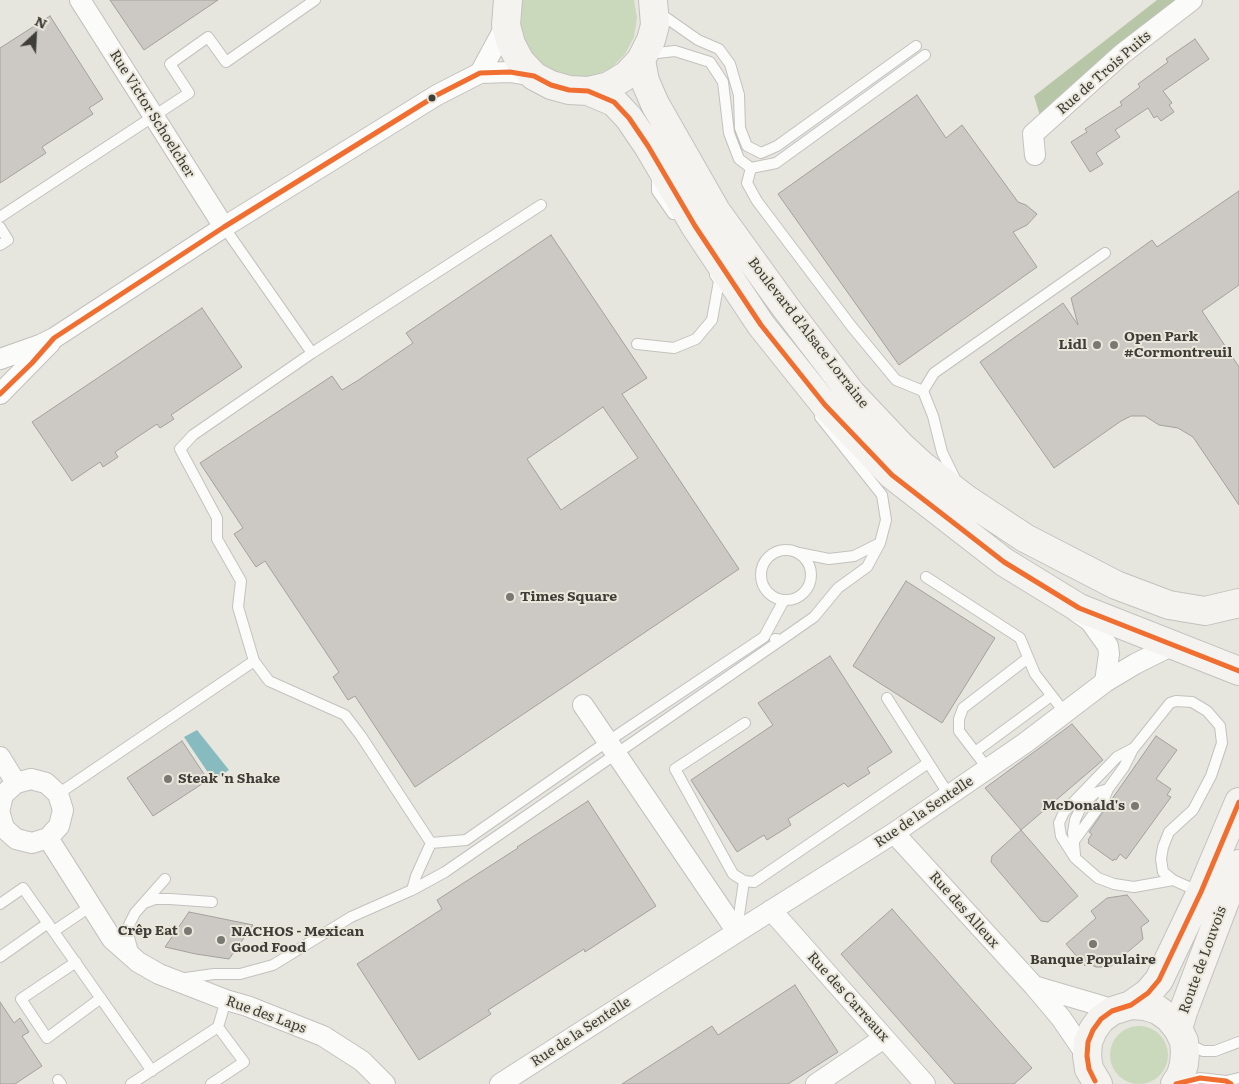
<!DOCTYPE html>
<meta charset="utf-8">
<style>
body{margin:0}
#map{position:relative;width:1239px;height:1084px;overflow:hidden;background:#e6e5de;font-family:Literata,serif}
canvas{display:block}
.north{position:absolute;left:10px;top:10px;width:50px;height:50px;-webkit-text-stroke:4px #eae7db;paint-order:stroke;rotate:25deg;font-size:14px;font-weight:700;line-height:20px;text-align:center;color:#3e3d38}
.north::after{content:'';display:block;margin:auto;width:18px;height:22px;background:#3e3d38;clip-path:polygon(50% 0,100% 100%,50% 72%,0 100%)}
</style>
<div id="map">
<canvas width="1239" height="1084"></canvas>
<div class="north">N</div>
</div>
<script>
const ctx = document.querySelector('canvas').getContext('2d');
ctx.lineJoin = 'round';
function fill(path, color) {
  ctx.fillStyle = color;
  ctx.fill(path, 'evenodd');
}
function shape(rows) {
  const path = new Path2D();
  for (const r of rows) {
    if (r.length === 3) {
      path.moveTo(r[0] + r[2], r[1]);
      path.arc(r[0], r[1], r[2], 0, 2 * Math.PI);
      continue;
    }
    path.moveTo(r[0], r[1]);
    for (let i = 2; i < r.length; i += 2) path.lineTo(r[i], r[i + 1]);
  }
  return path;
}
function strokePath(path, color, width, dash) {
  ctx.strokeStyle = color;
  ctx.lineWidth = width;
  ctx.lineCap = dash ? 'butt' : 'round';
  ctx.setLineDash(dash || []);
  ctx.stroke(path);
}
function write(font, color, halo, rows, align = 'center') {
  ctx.font = font + ' Literata,serif';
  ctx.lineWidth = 4;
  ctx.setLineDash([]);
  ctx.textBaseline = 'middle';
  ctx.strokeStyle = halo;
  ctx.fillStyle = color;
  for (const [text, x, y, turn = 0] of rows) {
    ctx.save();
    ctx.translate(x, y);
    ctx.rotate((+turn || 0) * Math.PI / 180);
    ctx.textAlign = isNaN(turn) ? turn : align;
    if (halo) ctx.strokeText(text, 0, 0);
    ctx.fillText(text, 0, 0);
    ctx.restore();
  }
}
fill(shape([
 [521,0,634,0,637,18,634,37,625,54,611,68,593,76,573,78,554,73,537,62,525,47,519,28],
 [1139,1055,29]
]), '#cad8bb');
fill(shape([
 [1157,0,1181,0,1041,119,1034,96]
]), '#b8c6a8');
fill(shape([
 [197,730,229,770,213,780,184,737]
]), '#88bbc0');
const building = shape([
 [110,0,218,0,144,50,110,0],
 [50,16,103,99,89,108,93,114,42,147,46,153,0,183,0,48,50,16],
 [1195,39,1209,59,1163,91,1172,103,1169,105,1174,112,1161,121,1157,116,1154,118,1148,108,1115,130,1120,137,1096,153,1103,164,1090,172,1071,142,1087,132,1085,129,1122,105,1120,102,1140,87,1138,84,1168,62,1166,59,1195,39],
 [917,95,946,138,962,125,1018,202,1026,205,1037,214,1027,225,1013,232,1037,267,899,365,778,194,917,95],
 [1239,191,1239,285,1202,311,1239,367,1239,505,1193,437,1178,428,1159,425,1145,416,1131,416,1121,421,1054,468,980,362,1063,303,1078,325,1071,298,1152,240,1157,247,1239,191],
 [551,235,647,378,622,394,739,569,415,787,355,696,348,700,333,677,339,672,265,561,256,567,234,534,243,528,200,463,332,376,342,390,357,381,413,343,406,333,551,235],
 [603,407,638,458,561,510,527,459,603,407],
 [202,308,242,367,171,415,174,419,168,423,160,428,157,424,115,452,118,457,103,467,100,462,72,481,32,422,202,308],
 [906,581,995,638,942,723,853,666,906,581],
 [830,656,892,752,867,768,870,773,854,783,848,787,844,783,788,819,791,825,767,840,764,835,737,852,691,780,773,725,758,703,830,656],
 [1072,724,1103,760,1021,830,1078,896,1048,922,1041,921,991,862,992,856,1021,830,985,788,1072,724],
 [1156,736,1177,750,1156,779,1171,789,1167,795,1171,797,1126,859,1120,854,1116,860,1114,859,1113,861,1088,843,1089,841,1088,840,1092,834,1089,832,1156,736],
 [182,741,208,780,153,816,127,778,182,741],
 [588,801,656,906,585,952,584,949,488,1010,491,1014,419,1060,357,964,442,909,437,900,518,848,517,847,588,801],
 [1127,895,1149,921,1141,927,1143,939,1110,967,1096,967,1087,963,1085,966,1066,944,1096,918,1091,911,1107,898,1127,895],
 [892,909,1032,1068,1014,1084,955,1084,841,954,892,909],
 [189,912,204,915,253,925,229,959,196,954,165,947,189,912],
 [795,985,838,1052,788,1084,622,1084,712,1026,718,1035,795,985],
 [0,1002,14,1023,20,1018,29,1032,22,1036,42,1066,15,1084,0,1084,0,1002]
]);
fill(building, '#ccc9c5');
strokePath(building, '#a3a09d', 1);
const lane = shape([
 [658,12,698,40,719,49,730,64,739,95,740,128,747,146,761,153,777,146,916,46],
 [648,54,675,51,710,62,723,82,729,133,739,159,751,168,776,163,925,55],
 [751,168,747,183,757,201,852,327,896,380,923,391,933,416,942,452,957,483],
 [657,176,657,191,673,214],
 [0,217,189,93,170,64,208,37,226,62,315,0],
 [0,227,8,240,0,245],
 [224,227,312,353,541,205],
 [637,344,674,348,696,339,712,320,719,281,715,275],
 [312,353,193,435,180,449,217,518,217,539,241,581,238,607,254,661,269,681,345,715,361,736,431,843],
 [923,391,934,373,1105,253],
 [786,575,25],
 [799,553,829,559,854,556,880,543,886,520,882,495,820,417],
 [926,577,1020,638,1035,674,1065,713],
 [775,639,781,640,814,617,838,588,867,567,880,543],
 [887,698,949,795],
 [745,723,675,769,733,874,744,881,754,882,928,763],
 [975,752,1051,696],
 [988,769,959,731,959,719,963,708,1028,658],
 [58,794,254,661],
 [1074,841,1103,801,1108,789],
 [431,843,466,840,595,750,764,637,784,600],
 [1075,855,1073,833,1075,820,1082,805,1095,793,1108,789,1124,767,1133,749],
 [1173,880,1134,887,1114,884,1098,878,1075,858,1061,836,1059,823,1064,812,1117,757,1134,748,1170,703,1176,701,1192,702,1207,711,1220,726,1222,743,1211,776,1193,810,1169,832,1163,847,1161,859,1163,872,1173,880,1200,892],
 [412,890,445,872,781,640],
 [144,903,155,899,170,899,212,902],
 [0,904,23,888,152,1071],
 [737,929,744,881],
 [54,931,91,906],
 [133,952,129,937,129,925,135,913,165,879],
 [0,957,48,923],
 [76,962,21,999,47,1038,101,998],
 [179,979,214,974,240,974,273,965,351,917,412,890,416,876,431,843],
 [1186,1043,1203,1051,1215,1051,1239,1042],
 [58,1080,61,1084],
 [1226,1081,1239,1078],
 [1182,1083,1200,1078,1226,1081,1231,1084],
 [131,1084,218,1027],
 [211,1084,244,1062,218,1027,226,1000]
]);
const street = shape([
 [80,0,224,227],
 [480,73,506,25],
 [1035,155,1033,134,1122,54,1192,0],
 [0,359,40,345,54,338,224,227,437,95,480,73,510,72,534,76],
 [0,394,50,343],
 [1077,612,1090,621,1108,646,1109,654,1105,682],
 [583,705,737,932],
 [0,757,16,783],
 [0,808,3,795,16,783,31,779,46,783,58,794,63,810,59,826,48,838,32,843,16,839,4,828,0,814],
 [894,833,1034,986,1061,1018,1087,1056],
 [48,838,112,939,138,962,159,974,226,1000,247,1006,323,1036,362,1061,385,1084],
 [771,910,925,1084],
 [1034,986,1102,1006,1112,1011],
 [500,1084,737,932,894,833,1025,743,1105,682,1135,664,1175,644],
 [816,1084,884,1038]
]);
const secondary = shape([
 [508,0,506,25,511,44,520,61,534,76,551,85,569,90,588,91,609,86,627,75,641,60,651,40,655,25,653,0],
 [641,60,645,81,655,104,716,211,786,308,851,393,901,446,924,467,966,499,1025,538,1116,585,1169,605,1205,611,1239,603],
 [588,91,614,102,629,118,648,146,695,226,761,325,825,405,892,475,1004,562,1079,608,1239,671],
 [1131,1005,1148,993,1159,980,1201,892,1239,802],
 [1178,1029,1183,1012,1239,864],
 [1098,1084,1089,1069,1087,1056,1088,1042,1093,1030,1101,1019,1112,1011,1131,1005,1145,1006,1158,1010,1169,1018,1178,1029,1184,1041,1185,1052,1184,1064,1181,1075,1175,1084]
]);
strokePath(lane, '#c3c2be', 12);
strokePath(street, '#c3c2be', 22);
strokePath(secondary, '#c3c2be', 30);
strokePath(lane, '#fbfbfa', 10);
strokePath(street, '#fbfbfa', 20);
strokePath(secondary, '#f5f3f0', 28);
strokePath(shape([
 [0,394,32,363,54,338,224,227,437,95,480,73,510,72,534,76,551,85,569,90,588,91,614,102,629,118,648,146,695,226,761,325,825,405,892,475,1004,562,1079,608,1239,671],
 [1095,1081,1089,1069,1087,1056,1088,1042,1093,1030,1101,1019,1112,1011,1131,1005,1148,993,1159,980,1201,892,1239,802],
 [1176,1084,1200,1078,1226,1081,1231,1084]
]), '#f06e30', 5);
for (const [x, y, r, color] of [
 [432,98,4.5,"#3e3d38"],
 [1097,345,5,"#797872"],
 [1114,345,5,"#797872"],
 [510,597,5,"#797872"],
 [168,779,5,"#797872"],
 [1135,806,5,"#797872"],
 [188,931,5,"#797872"],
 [221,940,5,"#797872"],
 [1093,944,5,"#797872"]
]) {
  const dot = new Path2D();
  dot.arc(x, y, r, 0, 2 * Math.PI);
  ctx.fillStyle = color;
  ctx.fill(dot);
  strokePath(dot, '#eae7db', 2);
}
write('14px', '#3e3d38', '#eae7db', [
 ["Rue de Trois Puits",1104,73,-41],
 ["Rue Victor Schoelcher",152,114,58],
 ["Boulevard d'Alsace Lorraine",808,333,52],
 ["Rue de la Sentelle",924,812,-34],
 ["Rue des Alleux",964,910,48],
 ["Route de Louvois",1203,960,-70],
 ["Rue des Carreaux",848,997,48],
 ["Rue des Laps",266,1015,20],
 ["Rue de la Sentelle",581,1032,-33]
]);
write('bold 14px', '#3e3d38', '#eae7db', [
 ["Open Park",1124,337],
 ["#Cormontreuil",1124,353],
 ["Lidl",1087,345,"right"],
 ["Times Square",520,597],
 ["Steak 'n Shake",178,779],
 ["McDonald's",1125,806,"right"],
 ["Crêp Eat",178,931,"right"],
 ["NACHOS - Mexican",231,932],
 ["Good Food",231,948],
 ["Banque Populaire",1093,960,"center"]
], 'left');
</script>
